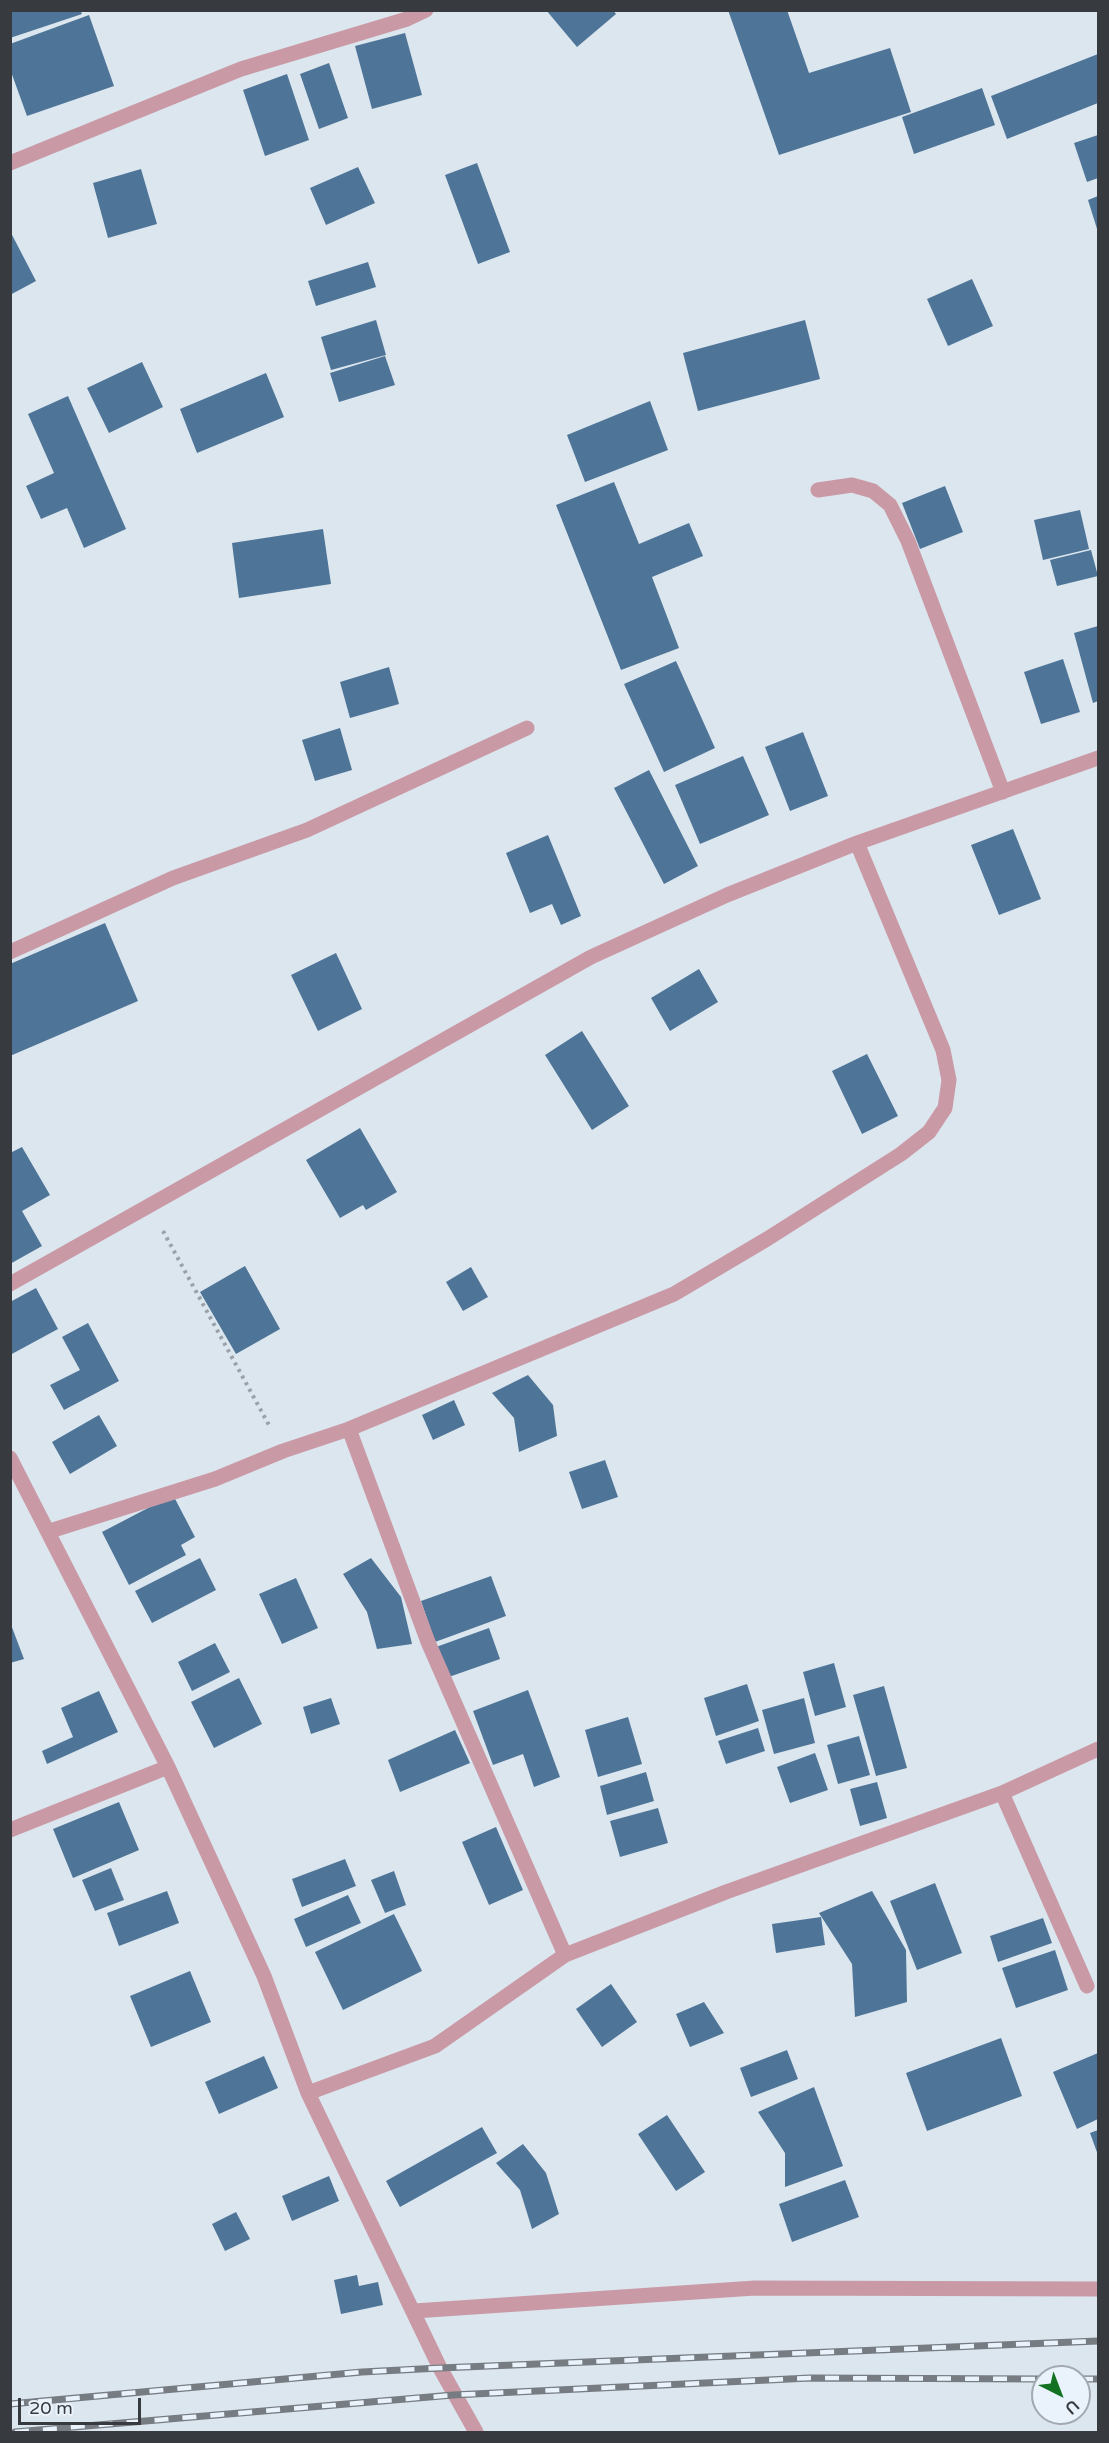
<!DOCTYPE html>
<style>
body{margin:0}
#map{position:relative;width:1109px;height:2443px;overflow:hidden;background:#dce6ef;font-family:"Varela Round",sans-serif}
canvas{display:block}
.frame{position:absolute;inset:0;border:12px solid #373a3e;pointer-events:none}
.north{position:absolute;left:1031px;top:2365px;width:60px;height:60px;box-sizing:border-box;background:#eaf3fc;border:2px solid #a2a9b0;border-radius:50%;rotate:138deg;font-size:16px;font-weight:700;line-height:24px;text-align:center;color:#373a3e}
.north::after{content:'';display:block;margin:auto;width:21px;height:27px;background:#127221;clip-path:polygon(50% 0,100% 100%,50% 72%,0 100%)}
.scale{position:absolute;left:18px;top:2398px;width:123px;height:27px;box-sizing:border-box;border:3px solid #373a3e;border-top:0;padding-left:8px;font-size:18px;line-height:21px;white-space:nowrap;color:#373a3e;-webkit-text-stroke:4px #eaf3fc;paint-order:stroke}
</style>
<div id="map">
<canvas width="1109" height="2443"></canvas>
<div class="frame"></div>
<div class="north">U</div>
<div class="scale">20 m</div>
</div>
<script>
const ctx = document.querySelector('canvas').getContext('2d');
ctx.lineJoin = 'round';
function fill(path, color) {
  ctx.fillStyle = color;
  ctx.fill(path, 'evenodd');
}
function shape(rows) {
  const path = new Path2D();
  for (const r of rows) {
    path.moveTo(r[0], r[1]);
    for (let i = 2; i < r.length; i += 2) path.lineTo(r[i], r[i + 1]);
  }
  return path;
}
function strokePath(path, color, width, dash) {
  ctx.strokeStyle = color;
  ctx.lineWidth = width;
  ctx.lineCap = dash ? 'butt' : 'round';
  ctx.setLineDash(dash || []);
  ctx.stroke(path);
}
fill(shape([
 [10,10,80,10,82,14,10,38],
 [546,10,613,10,616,14,577,47],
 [728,10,787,10,809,73,890,48,911,112,779,155],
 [89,15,114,86,27,116,10,69,10,44],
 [405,33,422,95,372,109,355,46],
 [1098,54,1098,103,1007,139,991,96],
 [329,63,348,118,319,129,300,74],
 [287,74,309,140,265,156,243,90],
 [982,88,995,125,914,154,902,117],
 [1098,135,1098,178,1087,182,1074,143],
 [477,163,510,252,478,264,445,175],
 [358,167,375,203,326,225,310,188],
 [141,169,157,224,108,238,93,183],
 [1098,196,1098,232,1088,200],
 [10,231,36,281,10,295],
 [368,262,376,287,316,306,308,281],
 [972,279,993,326,948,346,927,299],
 [376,320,386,355,331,370,321,337],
 [805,320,820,379,698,411,683,353],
 [385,356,395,385,339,402,330,373],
 [142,362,163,407,109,433,87,388],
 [266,373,284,417,197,453,180,409],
 [68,396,126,529,84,548,67,508,41,519,26,486,54,473,28,414],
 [650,401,668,450,585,482,567,435],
 [614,482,639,544,689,523,703,556,652,577,679,648,621,670,556,505],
 [945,486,963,532,920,549,902,503],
 [1080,510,1089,549,1043,560,1034,520],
 [323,529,331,584,239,598,232,543],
 [1091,550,1098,576,1057,586,1050,560],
 [1098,626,1098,701,1093,703,1074,633],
 [1063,659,1080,712,1041,724,1024,672],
 [676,661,715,748,664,772,624,684],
 [389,667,399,704,350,718,340,682],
 [340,728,352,770,315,781,302,740],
 [803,732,828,796,790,811,765,747],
 [743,756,769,815,700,844,675,785],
 [649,770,698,866,664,884,614,788],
 [1013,829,1041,899,999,915,971,845],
 [548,835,581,916,561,925,552,904,530,913,506,853],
 [105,923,138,1001,10,1056,10,964],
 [336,953,362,1009,318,1031,291,975],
 [699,969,718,1002,670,1031,651,998],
 [582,1031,629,1106,592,1130,545,1055],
 [867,1054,898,1116,862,1134,832,1071],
 [360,1128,397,1192,366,1210,363,1205,340,1218,306,1160],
 [22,1147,50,1195,22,1211,42,1246,10,1264,10,1153],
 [245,1266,280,1329,236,1354,200,1292],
 [471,1267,488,1297,463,1311,446,1282],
 [36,1288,58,1329,10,1355,10,1302],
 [88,1323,119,1381,64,1410,50,1385,80,1370,62,1337],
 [528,1375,553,1405,557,1436,519,1452,514,1418,492,1393],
 [454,1400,465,1425,433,1440,422,1415],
 [99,1415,117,1446,70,1474,52,1442],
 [605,1460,618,1497,582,1509,569,1472],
 [173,1495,195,1537,181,1545,186,1555,129,1585,102,1532],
 [200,1558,216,1590,152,1623,135,1591],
 [371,1558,401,1597,412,1644,377,1649,367,1612,343,1574],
 [491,1576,506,1616,435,1642,421,1601],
 [296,1578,318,1628,282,1644,259,1594],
 [10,1622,24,1659,10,1663],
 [489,1628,500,1659,446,1678,436,1647],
 [215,1643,230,1672,192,1691,178,1662],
 [834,1663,846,1707,815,1716,803,1672],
 [239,1678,262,1724,214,1748,191,1702],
 [747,1684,759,1721,716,1736,704,1698],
 [884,1686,907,1768,876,1776,853,1695],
 [528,1690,560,1777,534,1787,523,1754,493,1765,473,1711],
 [99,1691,118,1732,47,1764,42,1751,73,1737,61,1708],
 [331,1698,340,1724,311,1734,303,1707],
 [804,1698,815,1743,774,1754,762,1710],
 [628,1717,642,1764,598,1777,585,1730],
 [758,1728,765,1751,726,1764,718,1741],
 [455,1730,470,1763,400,1792,388,1760],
 [859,1736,870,1775,838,1784,827,1745],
 [815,1753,828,1790,790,1803,777,1767],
 [646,1772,654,1801,607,1815,600,1786],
 [877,1782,887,1818,860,1826,850,1789],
 [119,1802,139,1850,73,1878,53,1829],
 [658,1808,668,1843,620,1857,610,1821],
 [496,1827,523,1890,489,1905,462,1842],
 [345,1859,356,1886,302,1907,292,1879],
 [111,1868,124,1900,95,1911,82,1880],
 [394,1871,406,1905,385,1913,371,1880],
 [935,1883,962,1953,917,1970,890,1901],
 [167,1891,179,1923,119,1946,107,1913],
 [872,1891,906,1950,907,2002,855,2017,852,1964,819,1913],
 [348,1895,361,1923,306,1947,294,1919],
 [394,1914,422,1971,343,2010,315,1952],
 [821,1917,825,1945,776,1953,772,1924],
 [1043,1918,1052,1943,998,1962,990,1936],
 [1055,1950,1068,1990,1016,2008,1002,1968],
 [190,1971,211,2022,151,2047,130,1996],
 [611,1984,637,2022,602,2047,576,2009],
 [704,2002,724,2033,690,2047,676,2014],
 [1001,2038,1022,2096,927,2131,906,2073],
 [787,2050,798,2079,751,2097,740,2068],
 [1098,2053,1098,2119,1077,2129,1053,2072],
 [264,2056,278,2088,219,2114,205,2082],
 [814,2087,843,2166,785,2187,785,2153,758,2112],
 [667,2115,705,2172,676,2191,638,2134],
 [482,2127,497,2153,400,2207,386,2181],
 [1098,2130,1098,2155,1090,2133],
 [523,2144,546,2173,559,2214,532,2229,520,2190,496,2163],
 [329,2176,339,2201,292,2221,282,2196],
 [845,2180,859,2217,792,2242,779,2204],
 [236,2212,250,2239,225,2251,212,2224],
 [357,2275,359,2286,378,2282,383,2305,341,2314,334,2280]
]), '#4e7598');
strokePath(shape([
 [163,1231,270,1427]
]), '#9aa1a8', 4, [3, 4.5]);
strokePath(shape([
 [10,163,241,69,407,19,426,10],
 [818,490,852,485,873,491,890,505,908,541,1003,792],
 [10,952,173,878,307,830,527,728],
 [10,1284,591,957,727,895,857,843,1098,758],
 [349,1429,428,1642,565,1955],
 [10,1458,168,1767,264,1976,308,2093,440,2368,476,2432],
 [50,1531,215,1479,283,1451,349,1429,674,1294,767,1239,901,1154,929,1132,945,1108,949,1080,943,1050,857,843],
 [1002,1793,1087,1986],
 [10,1830,168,1767],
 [308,2093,435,2046,565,1955,726,1892,1002,1793,1098,1749],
 [414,2311,755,2288,1098,2289]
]), '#c99aa6', 15);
const rail = shape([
 [1079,2379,1098,2379],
 [10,2404,362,2372,440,2368,1098,2341],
 [15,2432,453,2395,810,2378,1043,2379]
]);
strokePath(rail, '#767c82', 7);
strokePath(rail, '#eaf3fc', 4.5, [14]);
</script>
